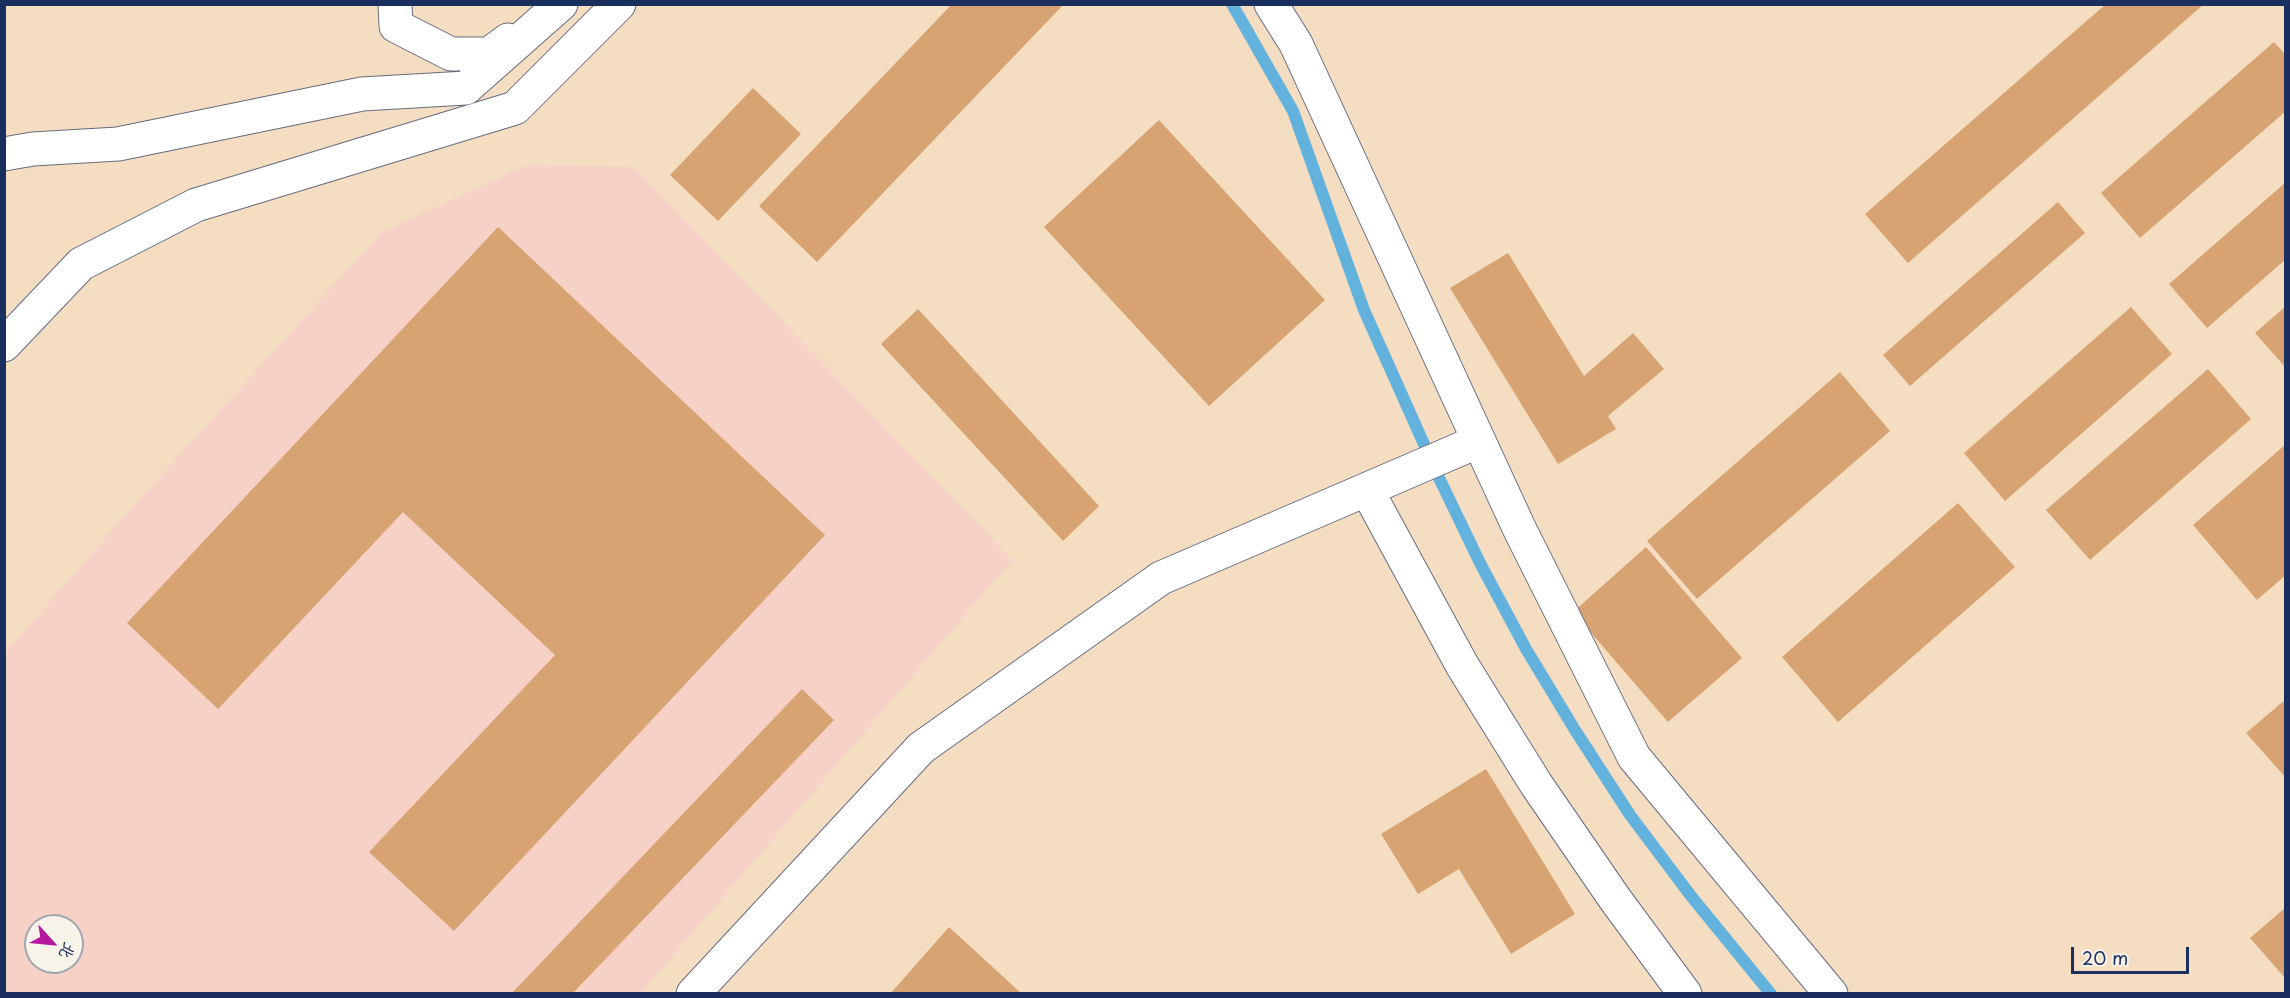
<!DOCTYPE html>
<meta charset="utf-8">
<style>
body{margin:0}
#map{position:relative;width:2290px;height:998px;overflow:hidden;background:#f4ddc1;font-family:"Playpen Sans","LXGW WenKai TC",sans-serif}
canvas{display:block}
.frame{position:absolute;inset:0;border:6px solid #1b2f5e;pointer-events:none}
.north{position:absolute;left:24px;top:914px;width:60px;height:60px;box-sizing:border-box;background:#f7f3e8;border:2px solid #9fa5b1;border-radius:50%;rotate:117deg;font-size:16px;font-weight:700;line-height:24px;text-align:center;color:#1b2f5e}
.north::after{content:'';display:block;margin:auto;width:21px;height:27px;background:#b5179e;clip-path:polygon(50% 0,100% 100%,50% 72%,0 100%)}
.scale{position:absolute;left:2071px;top:947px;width:118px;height:27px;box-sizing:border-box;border:3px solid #1b2f5e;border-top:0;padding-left:8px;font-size:18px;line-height:21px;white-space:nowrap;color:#1b2f5e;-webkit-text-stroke:4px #f7f3e8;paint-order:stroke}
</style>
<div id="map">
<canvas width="2290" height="998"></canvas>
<div class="frame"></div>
<div class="north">北</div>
<div class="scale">20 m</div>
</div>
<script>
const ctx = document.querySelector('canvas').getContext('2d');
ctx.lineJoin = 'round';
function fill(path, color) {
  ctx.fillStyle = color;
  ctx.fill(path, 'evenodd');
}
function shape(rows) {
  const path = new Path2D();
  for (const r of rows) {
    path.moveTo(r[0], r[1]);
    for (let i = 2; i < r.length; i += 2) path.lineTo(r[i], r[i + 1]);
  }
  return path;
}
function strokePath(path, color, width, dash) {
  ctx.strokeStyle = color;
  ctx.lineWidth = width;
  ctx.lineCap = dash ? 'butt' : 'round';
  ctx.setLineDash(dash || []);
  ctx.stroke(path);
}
fill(shape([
 [528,165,634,167,1012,560,641,993,5,994,5,653,138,501,382,232],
 [36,926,72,926,72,962,36,962]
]), '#f6d1c5');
strokePath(shape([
 [1232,4,1293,111,1364,310,1440,480,1481,565,1526,649,1575,730,1630,815,1691,896,1771,994]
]), '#63b2dd', 12);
fill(shape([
 [952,4,1064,4,817,262,759,206],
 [2106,4,2204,4,1908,263,1865,214],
 [2274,42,2286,55,2286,111,2140,238,2101,193],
 [753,88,801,134,718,221,670,175],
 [1159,120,1325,300,1209,406,1044,227],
 [2286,182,2286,259,2207,328,2169,284],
 [2058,202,2085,233,1910,386,1883,355],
 [498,227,825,535,454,931,369,852,555,655,403,512,218,709,127,623],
 [1508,253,1584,376,1633,333,1664,369,1608,416,1616,429,1558,464,1450,288],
 [2286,306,2286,368,2255,333],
 [2131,307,2172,354,2005,501,1964,453],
 [918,309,1099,506,1063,541,881,344],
 [2208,369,2251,419,2090,560,2046,510],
 [1840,372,1890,431,1697,599,1647,541],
 [2286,444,2286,575,2257,600,2193,525],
 [1958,503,2015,567,1838,722,1782,657],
 [1646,547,1742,658,1668,722,1573,612],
 [802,689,834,720,572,994,511,994],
 [2286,699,2286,778,2246,733],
 [1486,769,1575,914,1511,954,1459,869,1418,894,1381,834],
 [2286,907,2286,979,2250,938],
 [949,927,1022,994,890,994]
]), '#d8a373');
const minor = shape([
 [395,4,396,26,451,54,489,54,508,40],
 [1271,4,1296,44,1520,530,1634,757,1831,994],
 [4,154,33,149,118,144,362,94,466,88,561,4],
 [4,345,81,264,196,205,515,108,619,4],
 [1367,490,1462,665,1536,784,1615,899,1685,994],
 [693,994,921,748,1161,578,1479,441]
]);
strokePath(minor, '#676c81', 35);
strokePath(minor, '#fff', 33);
</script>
